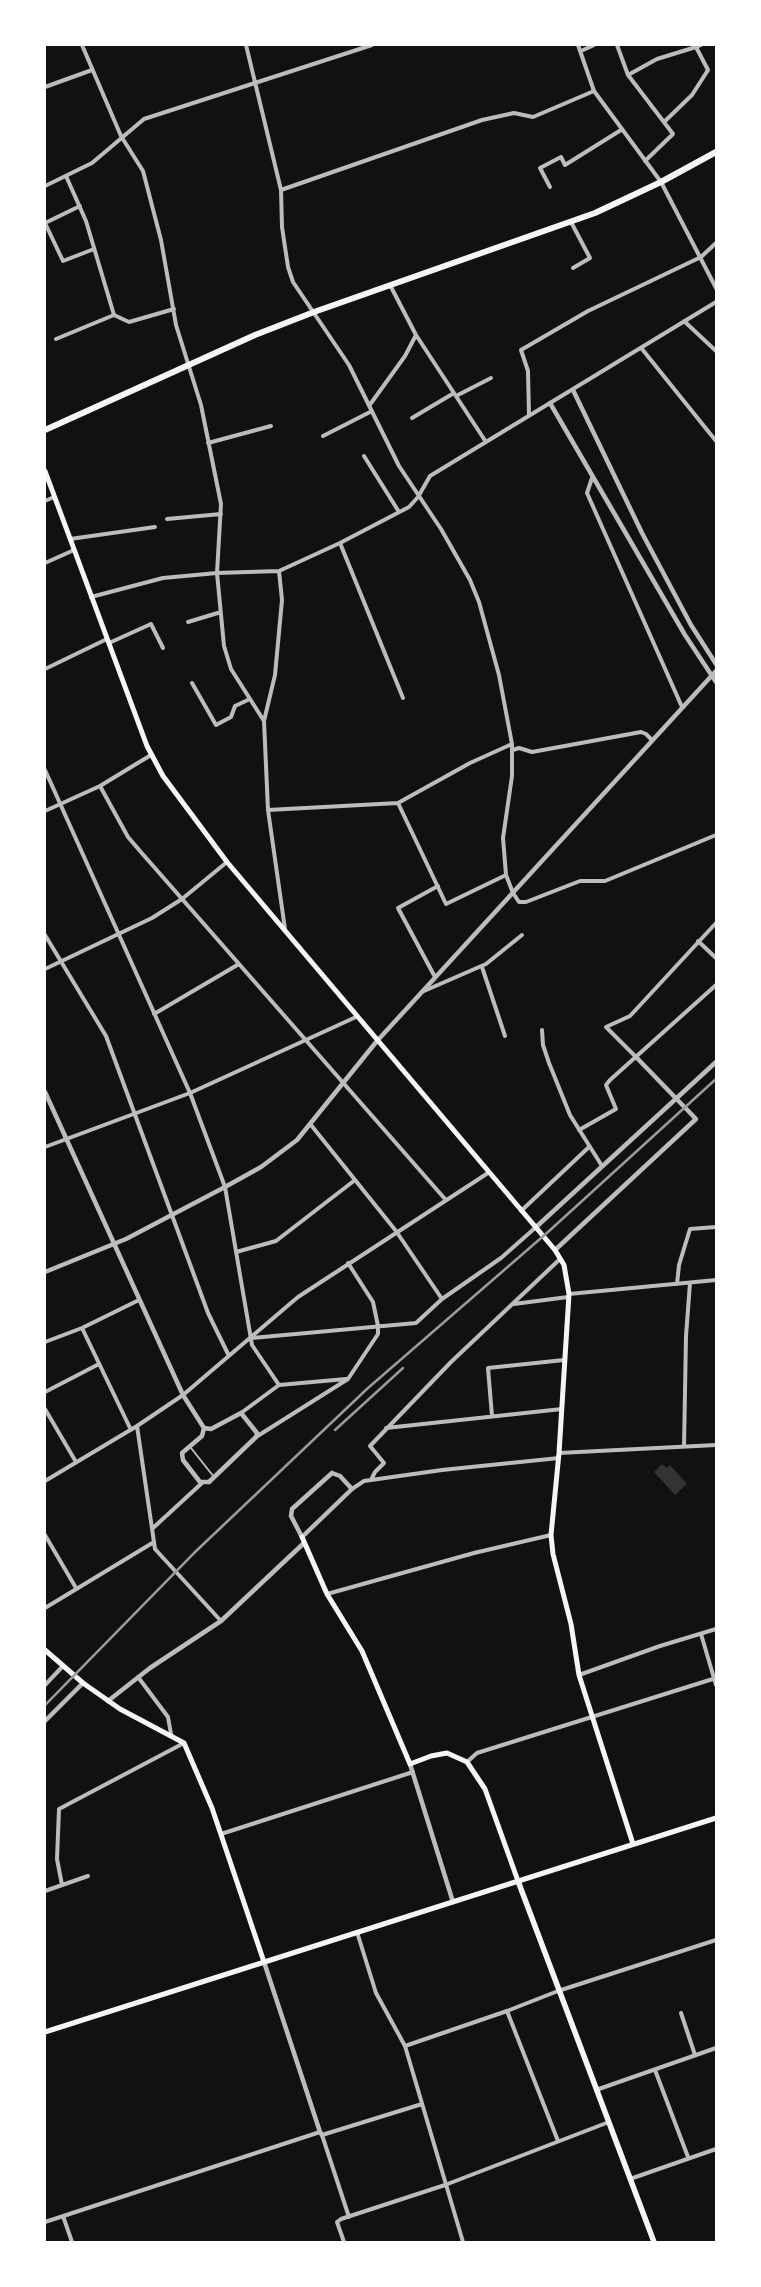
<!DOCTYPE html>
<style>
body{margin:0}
#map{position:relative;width:761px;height:2287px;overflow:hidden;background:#111;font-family:"Fira Sans Condensed",sans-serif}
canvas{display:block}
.frame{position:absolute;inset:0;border:46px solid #fff;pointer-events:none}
</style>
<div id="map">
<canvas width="761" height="2287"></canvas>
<div class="frame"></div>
</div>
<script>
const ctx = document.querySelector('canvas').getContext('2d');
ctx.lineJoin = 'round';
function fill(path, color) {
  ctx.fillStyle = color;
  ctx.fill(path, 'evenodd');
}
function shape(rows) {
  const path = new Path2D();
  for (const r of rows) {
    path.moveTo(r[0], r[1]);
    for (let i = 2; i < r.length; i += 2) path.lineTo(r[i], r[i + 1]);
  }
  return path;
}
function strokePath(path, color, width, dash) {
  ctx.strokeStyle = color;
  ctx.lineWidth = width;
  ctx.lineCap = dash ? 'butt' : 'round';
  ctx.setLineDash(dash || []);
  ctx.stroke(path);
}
fill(shape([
 [662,1464,667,1468,670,1465,687,1484,675,1495,654,1472]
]), '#333');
strokePath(shape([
 [191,1448,214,1477]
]), '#bcbcbc', 2);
strokePath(shape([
 [82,45,121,136,143,171,161,240,176,325,201,405,221,504,217,573,224,646,231,669,264,721],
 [246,45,281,190,282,227,288,267,293,282,349,365,399,466,441,529,470,580,479,602,499,675,512,744,512,776,503,838,506,875,513,893,519,902,526,902,580,881,605,881,716,835],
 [578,45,594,91,661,182,716,288],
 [617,45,628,75,673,134,645,161],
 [695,45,696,47,701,45],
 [581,51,594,45],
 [628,75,657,59,696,47,708,70,692,95,664,122],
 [45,87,92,70],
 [66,176,86,221,114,315,129,322,174,309],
 [45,186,92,163,144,119,372,45],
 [550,187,540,168,561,157,565,165,621,130],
 [281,190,482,120,514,113,533,117,594,91],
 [80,206,45,223,63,261,94,249],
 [571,222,590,258,573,268],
 [390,285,416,335,486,442],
 [684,321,716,351],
 [56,339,114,315],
 [642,349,716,441],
 [456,396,491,378],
 [369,406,405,356,416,335],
 [529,416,528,371,521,350,588,311,701,257,716,243],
 [412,418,454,393],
 [323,436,372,411],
 [208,443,271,426],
 [364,456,399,512],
 [592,478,587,493,682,707],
 [45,501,54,497],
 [167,519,221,514],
 [70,539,155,527],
 [340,543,403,698],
 [45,563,74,550],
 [279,571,282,600,275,675,264,721,268,810,285,929],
 [91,597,163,578,217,573,279,571,340,543,409,507,418,497,430,476,716,302],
 [188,622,221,612],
 [109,643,151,624,163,648],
 [45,669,107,639],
 [192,683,216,725,231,717,235,706,250,699],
 [513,750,519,748,532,752,641,732,646,734,652,740],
 [45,770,190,1093,225,1187,252,1345,279,1385],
 [100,786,128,837,140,851,445,1199],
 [398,803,446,904,506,875],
 [268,810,398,803,470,763,512,744],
 [45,811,100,786,151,755],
 [45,935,106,1036,208,1313,229,1356],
 [698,941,716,958],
 [482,967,505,1036],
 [45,969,152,918,182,899,227,862],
 [435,977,398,908,438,886],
 [424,991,486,964,522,935],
 [154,1014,239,964],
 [542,1030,543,1045,549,1063,570,1115,602,1166],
 [636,1057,606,1027,630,1016,716,923],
 [311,1125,396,1231,442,1299],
 [579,1130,616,1109,606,1085,610,1080,716,985],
 [45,1147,190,1093,356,1017],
 [521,1211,589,1147],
 [236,1252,276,1241,355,1180],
 [677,1284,679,1265,690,1229,716,1227],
 [569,1294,716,1280],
 [514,1304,568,1297],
 [82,1328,131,1430],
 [252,1338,416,1323,442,1299,501,1258,535,1228],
 [45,1342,82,1328,139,1300],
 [45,1392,99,1364],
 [45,1409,76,1462],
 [241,1413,279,1385,346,1379],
 [492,1416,488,1368,564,1360],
 [137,1426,155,1549,221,1621],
 [386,1428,562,1409],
 [256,1437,348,1379,378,1334,378,1326,373,1302,348,1263],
 [684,1447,686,1336,690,1283],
 [559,1453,716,1445],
 [371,1480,375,1472,384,1463,370,1446,451,1362,560,1259],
 [45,1481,137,1426,183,1395,298,1297,488,1173],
 [352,1489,364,1481,442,1470,559,1458],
 [153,1528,202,1483],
 [45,1535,76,1588],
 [327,1594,474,1553,551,1535],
 [45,1608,154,1542],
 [701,1634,716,1685],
 [579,1675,660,1646,716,1629],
 [138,1677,168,1717,171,1734],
 [45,1685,63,1666],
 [467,1762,477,1753,716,1678],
 [221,1834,413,1772],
 [62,1885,57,1859,59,1809,184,1743],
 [45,1891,88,1876],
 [357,1932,376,1993,405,2046,463,2242],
 [507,2011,558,2141],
 [681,2013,695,2055],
 [405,2046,507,2011,558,1991,716,1940],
 [655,2070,688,2157],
 [596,2090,716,2048],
 [630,2179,716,2149],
 [63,2216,72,2242],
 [349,2217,322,2135,422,2104],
 [45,2222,320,2132],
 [344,2242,337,2222,341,2219,445,2185,609,2122]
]), '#bcbcbc', 4);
strokePath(shape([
 [573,390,642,533,691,625,716,664],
 [550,403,685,635,716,682],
 [45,1092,183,1395,204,1428],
 [535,1228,716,1062],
 [555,1250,696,1119,636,1057],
 [45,1272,126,1239,225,1187,261,1167,297,1140,377,1041,716,671],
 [241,1413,257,1433,256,1437,209,1482,200,1482,183,1460,182,1453,202,1436,204,1428,211,1429,241,1413],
 [332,1473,340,1476,352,1489,302,1537,291,1516,292,1509,332,1473],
 [108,1701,150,1668,221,1621,304,1543],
 [45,1721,83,1683],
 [410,1764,453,1902],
 [264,1962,320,2132,322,2135]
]), '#bcbcbc', 4.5);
strokePath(shape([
 [45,471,147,746,163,776,227,862,555,1250,564,1265,569,1294,559,1453,551,1535,553,1554,571,1624,579,1675,633,1844],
 [302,1537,327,1594,362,1651,410,1764,431,1756,447,1753,467,1762,485,1789,518,1881],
 [45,1650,83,1683,120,1709,184,1743,212,1808,264,1962],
 [45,2032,716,1818]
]), '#f5f5f5', 5);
strokePath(shape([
 [518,1881,654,2242]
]), '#f5f5f5', 5.5);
strokePath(shape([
 [45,430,255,335,314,312,595,213,661,182,716,152]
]), '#f5f5f5', 6);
strokePath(shape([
 [335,1430,403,1368],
 [45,1705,194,1553,368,1388,548,1232,716,1079]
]), '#9a9a9a', 2.5);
</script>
